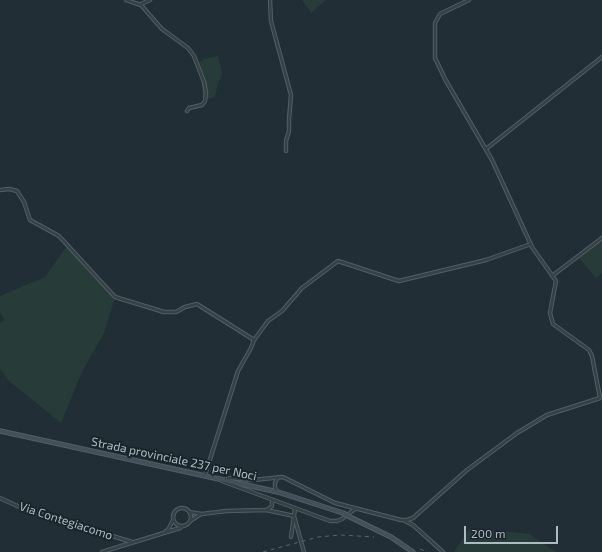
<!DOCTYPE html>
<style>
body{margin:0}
#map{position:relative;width:602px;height:552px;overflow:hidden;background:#212e36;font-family:"Exo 2",sans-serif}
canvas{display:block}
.scale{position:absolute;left:464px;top:526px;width:94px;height:18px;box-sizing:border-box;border:2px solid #afbbc3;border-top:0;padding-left:5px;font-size:12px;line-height:14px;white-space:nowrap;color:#afbbc3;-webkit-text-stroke:3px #1a252b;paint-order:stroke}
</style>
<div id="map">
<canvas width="602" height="552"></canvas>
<div class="scale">200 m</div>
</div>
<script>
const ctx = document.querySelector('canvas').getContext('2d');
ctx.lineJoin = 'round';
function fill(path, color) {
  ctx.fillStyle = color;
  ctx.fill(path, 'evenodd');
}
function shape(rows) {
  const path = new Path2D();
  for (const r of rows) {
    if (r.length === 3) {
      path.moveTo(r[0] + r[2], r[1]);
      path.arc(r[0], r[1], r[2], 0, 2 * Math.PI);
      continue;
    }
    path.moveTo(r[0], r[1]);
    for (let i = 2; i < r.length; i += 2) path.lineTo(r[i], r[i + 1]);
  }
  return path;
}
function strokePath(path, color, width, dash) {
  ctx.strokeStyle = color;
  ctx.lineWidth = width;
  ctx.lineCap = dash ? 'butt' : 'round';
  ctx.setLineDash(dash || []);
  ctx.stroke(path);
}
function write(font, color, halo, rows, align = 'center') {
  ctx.font = font + ' "Exo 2",sans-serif';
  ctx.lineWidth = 4;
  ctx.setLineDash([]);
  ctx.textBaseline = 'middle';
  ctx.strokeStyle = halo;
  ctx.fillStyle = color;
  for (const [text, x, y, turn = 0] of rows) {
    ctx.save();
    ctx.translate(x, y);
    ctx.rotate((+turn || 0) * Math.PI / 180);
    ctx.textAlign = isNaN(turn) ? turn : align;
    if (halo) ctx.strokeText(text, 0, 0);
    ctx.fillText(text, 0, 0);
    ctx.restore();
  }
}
fill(shape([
 [302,0,326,0,311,13],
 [218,56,222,73,221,78,218,82,215,97,203,100,201,76,197,64,204,59],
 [602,240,602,273,596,278,579,258],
 [67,246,90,274,115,298,104,333,81,374,61,423,9,381,0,369,0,323,5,320,0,312,0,296,45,277],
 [469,529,502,531,529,534,556,552,454,552]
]), '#273c39');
const minor = shape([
 [126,0,141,5,162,29,188,48,194,56,204,82,206,93,205,101,202,105,189,108,187,111],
 [270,0,271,21,291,95,289,120,289,131,286,141,286,151],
 [141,4,150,0],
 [486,149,602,57],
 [0,190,9,189,17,191,24,202,30,220,59,236,115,297,164,312,176,312,185,307,197,304,254,340],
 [552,276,602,238],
 [205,475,238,371,251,348,254,340,268,321,282,311,302,288,338,261,399,281,486,260,531,244],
 [225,480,230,478,253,480,283,477,335,503,401,520,407,520,413,518,467,470,517,433,547,415,600,398,592,356,589,350,553,324,550,313,556,281,532,247,492,160,445,79,435,58,435,23,440,14,469,0],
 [222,481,330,521,337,521,342,519,355,509],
 [278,492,275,488,275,483,278,477],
 [0,498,24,509,132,542],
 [295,508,294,516,304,552],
 [182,517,9],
 [267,510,272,506,272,500],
 [189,512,202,514,226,511,266,510,294,516,291,537],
 [190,521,201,514],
 [405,521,413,525,443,552],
 [166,531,168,530,173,520],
 [102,552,180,528,183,526]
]);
const secondary = shape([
 [0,431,278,492,343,513],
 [350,517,391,537,413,552]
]);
strokePath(minor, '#525e64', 4.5);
strokePath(secondary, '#525e64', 5.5);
strokePath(minor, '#354047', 2.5);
strokePath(secondary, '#43505a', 3.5);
strokePath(shape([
 [420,549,427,552],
 [263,552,318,537,341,535,374,537]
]), '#57656e', 1, [4, 4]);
const secondaryBridge = shape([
 [343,513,350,517]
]);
strokePath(secondaryBridge, '#525e64', 5.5, []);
strokePath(secondaryBridge, '#43505a', 3.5);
write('12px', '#afbbc3', '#1a252b', [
 ["Strada provinciale 237 per Noci",174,459,12],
 ["Via Contegiacomo",66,521,18]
]);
</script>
